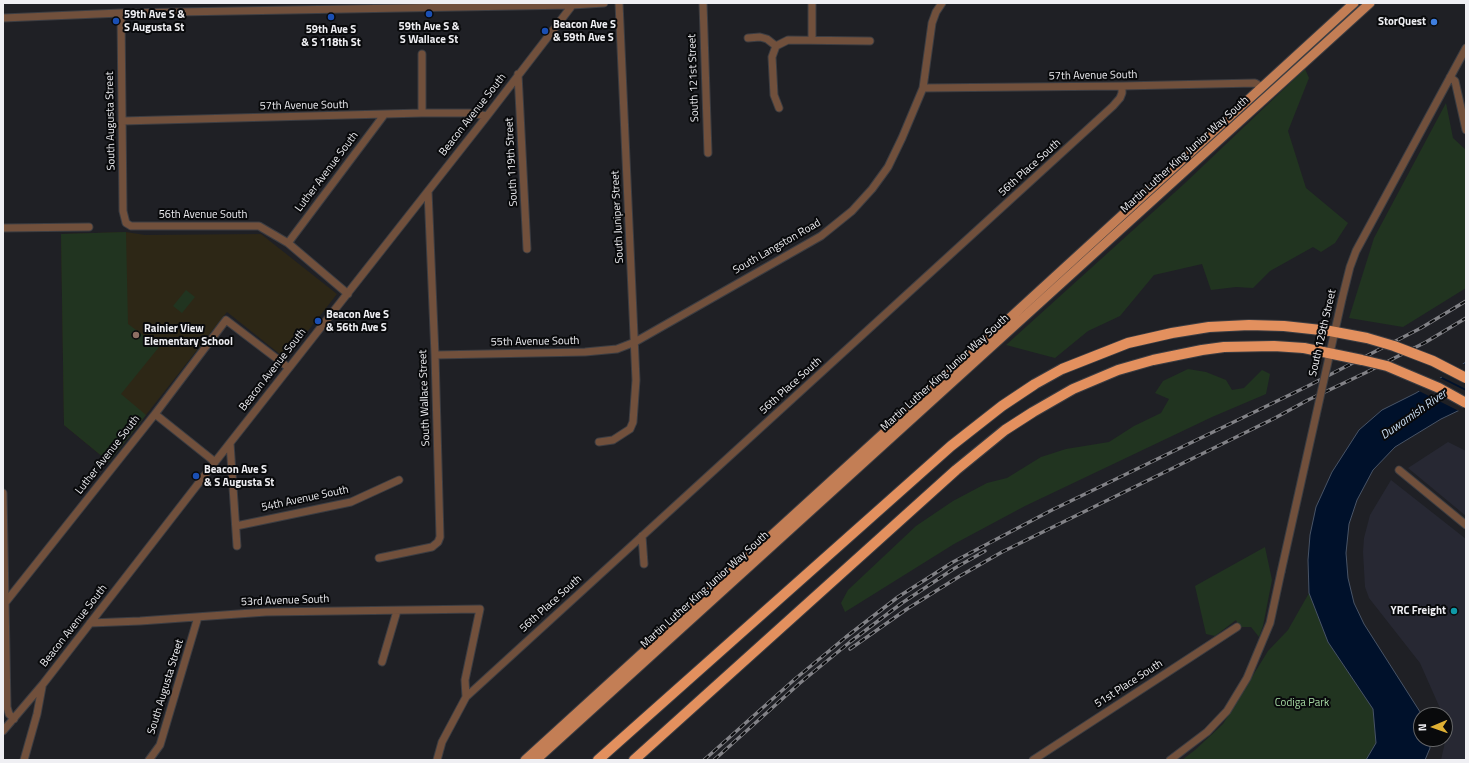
<!DOCTYPE html>
<style>
body{margin:0}
#map{position:relative;width:1469px;height:763px;overflow:hidden;background:#1f2025;font-family:"Titillium Web",sans-serif}
canvas{display:block}
.frame{position:absolute;inset:0;border:4px solid #efeff3;pointer-events:none}
.north{position:absolute;left:1413px;top:707px;width:40px;height:40px;box-sizing:border-box;background:#090a0c;border:1px solid #656668;border-radius:50%;rotate:268deg;font-size:11px;font-weight:700;line-height:16px;text-align:center;color:#efeff3}
.north::after{content:'';display:block;margin:auto;width:14px;height:18px;background:#dfb034;clip-path:polygon(50% 0,100% 100%,50% 72%,0 100%)}
</style>
<div id="map">
<canvas width="1469" height="763"></canvas>
<div class="frame"></div>
<div class="north">N</div>
</div>
<script>
const ctx = document.querySelector('canvas').getContext('2d');
ctx.lineJoin = 'round';
function fill(path, color) {
  ctx.fillStyle = color;
  ctx.fill(path, 'evenodd');
}
function shape(rows) {
  const path = new Path2D();
  for (const r of rows) {
    path.moveTo(r[0], r[1]);
    for (let i = 2; i < r.length; i += 2) path.lineTo(r[i], r[i + 1]);
  }
  return path;
}
function strokePath(path, color, width, dash) {
  ctx.strokeStyle = color;
  ctx.lineWidth = width;
  ctx.lineCap = dash ? 'butt' : 'round';
  ctx.setLineDash(dash || []);
  ctx.stroke(path);
}
function write(font, color, halo, rows, align = 'center') {
  ctx.font = font + ' "Titillium Web",sans-serif';
  ctx.lineWidth = 4;
  ctx.setLineDash([]);
  ctx.textBaseline = 'middle';
  ctx.strokeStyle = halo;
  ctx.fillStyle = color;
  for (const [text, x, y, turn = 0] of rows) {
    ctx.save();
    ctx.translate(x, y);
    ctx.rotate((+turn || 0) * Math.PI / 180);
    ctx.textAlign = isNaN(turn) ? turn : align;
    if (halo) ctx.strokeText(text, 0, 0);
    ctx.fillText(text, 0, 0);
    ctx.restore();
  }
}
fill(shape([
 [1448,442,1466,451,1466,516,1408,468],
 [1391,480,1466,539,1466,760,1441,760,1447,733,1445,715,1443,715,1420,663,1369,598,1365,587,1363,552,1364,538,1370,515]
]), '#272833');
fill(shape([
 [126,232,145,235,261,234,337,294,286,359,227,312,109,462,64,425,61,234]
]), '#2d2716');
fill(shape([
 [1305,69,1309,78,1288,131,1306,188,1348,223,1335,243,1321,252,1313,247,1270,271,1253,288,1236,287,1211,290,1202,264,1154,275,1120,316,1088,331,1055,358,1006,345,1184,184],
 [1446,103,1453,138,1466,150,1466,288,1403,327,1349,318,1374,238],
 [126,232,128,324,159,347,121,394,146,415,109,462,64,425,61,234],
 [186,290,195,297,182,313,173,306],
 [1188,369,1206,372,1226,380,1232,390,1244,388,1262,370,1270,374,1266,394,1212,417,1025,506,954,544,845,612,841,603,848,590,916,526,953,501,987,483,1007,478,1041,457,1066,449,1109,442,1134,426,1161,413,1169,399,1155,393,1163,381],
 [1265,547,1272,580,1263,626,1259,637,1251,627,1239,627,1236,620,1215,636,1206,634,1195,586],
 [1309,593,1328,642,1373,709,1376,743,1366,760,1182,760,1195,750,1223,724,1268,651,1288,630]
]), '#213420');
const water = shape([
 [1466,362,1466,407,1441,419,1395,447,1373,470,1357,500,1349,524,1346,553,1348,578,1354,603,1364,624,1422,715,1421,715,1421,739,1429,739,1430,748,1425,760,1366,760,1376,743,1373,709,1328,642,1309,593,1308,560,1310,535,1316,507,1332,472,1359,430,1382,410,1416,393,1466,362]
]);
fill(water, '#00112b');
strokePath(water, '#485467', 1);
fill(shape([
 [1461,363,1466,365,1466,389,1440,376],
 [1438,377,1466,391,1466,409,1461,412,1417,390]
]), '#1f2025');
const minor = shape([
 [703,3,708,153],
 [812,3,812,40],
 [121,13,123,211,126,223,131,226,259,226,288,243,348,294],
 [3,18,121,13,572,5,604,3],
 [748,38,760,37,767,39,776,46,788,40,870,41],
 [776,46,772,57,774,95,779,108],
 [422,54,422,113],
 [518,74,527,249],
 [1450,77,1455,81,1466,130],
 [923,88,1122,86,1255,83,1262,87],
 [122,121,422,113,469,113,487,116],
 [3,228,89,227],
 [288,243,384,115],
 [1342,299,1350,267,1356,251,1466,48],
 [435,355,585,352,617,349,635,342,821,236,852,211,872,189,888,167,902,138,923,88,932,23,936,12,942,3],
 [155,414,215,462],
 [599,442,613,440,630,429,633,422,636,380,619,3],
 [230,443,237,546],
 [1399,470,1466,525],
 [3,493,7,707,9,714,14,719],
 [236,526,351,502,399,480],
 [642,536,644,564],
 [379,558,432,547,438,542,440,537,435,355,428,191],
 [5,603,155,414,226,320,289,368],
 [90,623,140,621,266,612,480,609,465,680,466,697,442,742,437,760],
 [382,662,397,611],
 [466,697,1113,106,1120,98,1122,93,1122,86],
 [3,731,43,684,215,462,487,116,574,3],
 [24,760,37,714,42,687],
 [149,760,160,745,198,617],
 [1033,760,1237,627],
 [1170,760,1207,732,1227,711,1247,678,1270,623,1281,572]
]);
const major = shape([
 [525,760,943,379,1354,3],
 [536,760,1370,3]
]);
const highway = shape([
 [598,760,951,446,1002,406,1035,384,1062,369,1128,343,1172,333,1209,327,1249,325,1284,326,1330,331],
 [634,760,956,470,1005,430,1033,412,1073,389,1118,370,1153,360,1202,350,1224,347,1274,346,1304,348]
]);
strokePath(minor, '#3c3d42', 9);
strokePath(major, '#3c3d42', 11);
strokePath(highway, '#3c3d42', 12);
strokePath(minor, '#71503c', 7);
strokePath(major, '#c37e55', 9);
strokePath(highway, '#e3905e', 10);
const rail = shape([
 [850,649,907,609,960,576,1002,552,1275,418,1308,400,1365,373,1426,342,1466,318],
 [704,760,795,679,846,637,898,597,953,562,1052,510,1306,387,1421,328,1466,301],
 [714,760,800,683,850,642,902,603,955,568,985,551]
]);
strokePath(rail, '#828287', 3.5);
strokePath(rail, '#090a0c', 2, [6]);
const minorBridge = shape([
 [1281,572,1342,299]
]);
const highwayBridge = shape([
 [1330,331,1367,338,1394,346,1433,361,1466,378],
 [1304,348,1362,360,1387,366,1439,388,1466,403]
]);
strokePath(minorBridge, '#3c3d42', 9, []);
strokePath(highwayBridge, '#3c3d42', 12, []);
strokePath(minorBridge, '#71503c', 7);
strokePath(highwayBridge, '#e3905e', 10);
for (const [x, y, r, color] of [
 [429,14,4,"#1a4fb4"],
 [331,17,4,"#1a4fb4"],
 [116,21,4,"#1a4fb4"],
 [1434,22,4,"#3f7fe0"],
 [545,31,4,"#1a4fb4"],
 [318,321,4,"#1a4fb4"],
 [136,335,4,"#8d6e63"],
 [196,476,4,"#1a4fb4"],
 [1454,611,4,"#0f9aa8"]
]) {
  const dot = new Path2D();
  dot.arc(x, y, r, 0, 2 * Math.PI);
  ctx.fillStyle = color;
  ctx.fill(dot);
  strokePath(dot, '#090a0c', 1.5);
}
write('bold 11px', '#efeff3', '#090a0c', [
 ["59th Ave S &",124,15],
 ["S Augusta St",124,28],
 ["StorQuest",1426,22,"right"],
 ["Beacon Ave S",553,25],
 ["& 59th Ave S",553,38],
 ["59th Ave S &",429,27,"center"],
 ["S Wallace St",429,40,"center"],
 ["59th Ave S",331,30,"center"],
 ["& S 118th St",331,43,"center"],
 ["Beacon Ave S",326,315],
 ["& 56th Ave S",326,328],
 ["Rainier View",144,329],
 ["Elementary School",144,342],
 ["Beacon Ave S",204,470],
 ["& S Augusta St",204,483],
 ["YRC Freight",1446,611,"right"]
], 'left');
write('11px', '#efeff3', '#090a0c', [
 ["57th Avenue South",1093,76,-1],
 ["South 121st Street",694,78,-92],
 ["57th Avenue South",304,106,-1],
 ["Beacon Avenue South",473,115,-52],
 ["South Augusta Street",111,121,-91],
 ["Martin Luther King Junior Way South",1185,155,-42],
 ["South 119th Street",512,162,-93],
 ["56th Place South",1030,168,-42],
 ["Luther Avenue South",327,172,-53],
 ["56th Avenue South",203,215],
 ["South Juniper Street",618,217,-93],
 ["South Langston Road",777,247,-30],
 ["South 129th Street",1323,333,-77],
 ["55th Avenue South",535,342,-1],
 ["Beacon Avenue South",273,370,-52],
 ["Martin Luther King Junior Way South",945,373,-42],
 ["56th Place South",791,386,-42],
 ["South Wallace Street",425,398,-92],
 ["Luther Avenue South",108,455,-52],
 ["54th Avenue South",305,499,-12],
 ["Martin Luther King Junior Way South",705,590,-42],
 ["53rd Avenue South",285,601,-2],
 ["56th Place South",551,604,-42],
 ["Beacon Avenue South",74,626,-52],
 ["51st Place South",1129,684,-33],
 ["South Augusta Street",166,687,-73]
]);
write('11px', '#a6d9a3', '#090a0c', [
 ["Codiga Park",1302,703]
]);
write('italic 12px', '#cbdff4', '#090a0c', [
 ["Duwamish River",1414,415,-35]
]);
</script>
